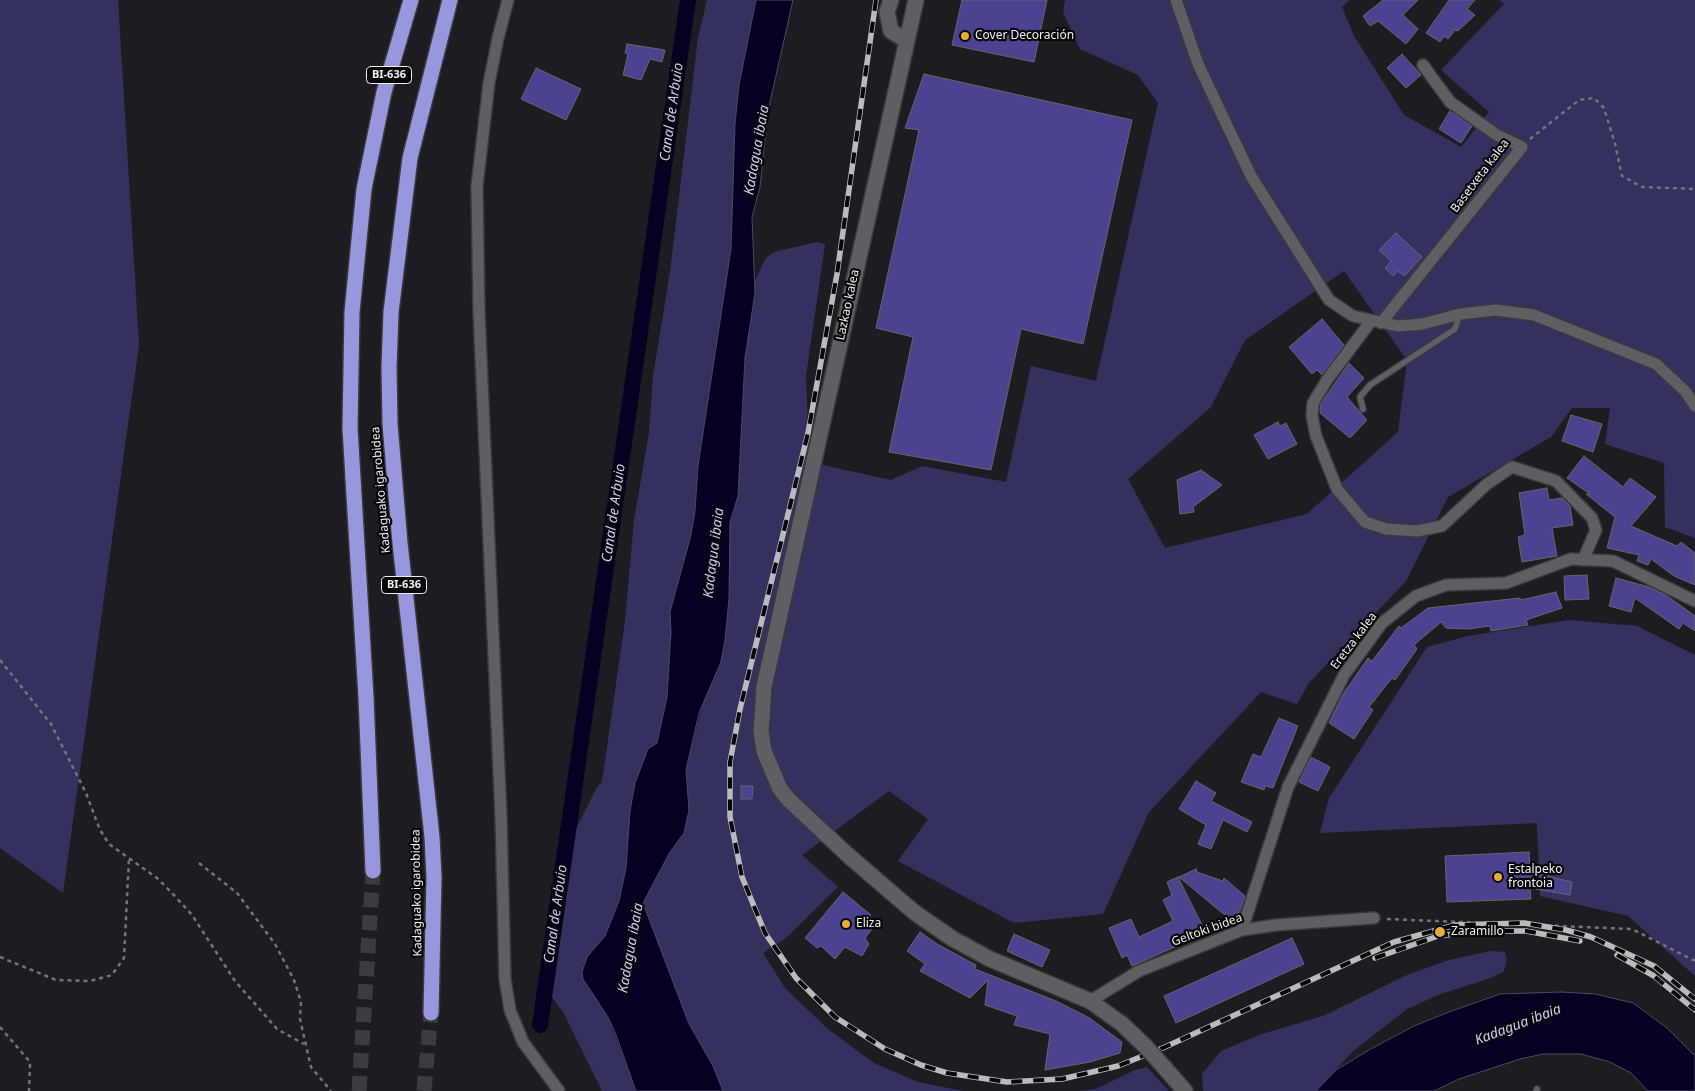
<!DOCTYPE html>
<meta charset="utf-8">
<style>
body{margin:0}
canvas{display:block;background:#1d1d21}
</style>
<canvas width="1695" height="1091"></canvas>
<script>
const ctx = document.querySelector('canvas').getContext('2d');
ctx.lineJoin = 'round';
function fill(path, color) {
  ctx.fillStyle = color;
  ctx.fill(path, 'evenodd');
}
function shape(rows) {
  const path = new Path2D();
  for (const r of rows) {
    path.moveTo(r[0], r[1]);
    for (let i = 2; i < r.length; i += 2) path.lineTo(r[i], r[i + 1]);
  }
  return path;
}
function strokePath(path, color, width, dash) {
  ctx.strokeStyle = color;
  ctx.lineWidth = width;
  ctx.lineCap = dash ? 'butt' : 'round';
  ctx.setLineDash(dash || []);
  ctx.stroke(path);
}
function write(font, color, halo, rows, align = 'center') {
  ctx.font = font + ' "Noto Sans",sans-serif';
  ctx.lineWidth = 4.5;
  ctx.setLineDash([]);
  ctx.textBaseline = 'middle';
  ctx.strokeStyle = halo;
  ctx.fillStyle = color;
  for (const [text, x, y, turn = 0] of rows) {
    ctx.save();
    ctx.translate(x, y);
    ctx.rotate((+turn || 0) * Math.PI / 180);
    ctx.textAlign = isNaN(turn) ? turn : align;
    if (halo) ctx.strokeText(text, 0, 0);
    ctx.fillText(text, 0, 0);
    ctx.restore();
  }
}
fill(shape([
 [0,0,118,0,139,345,63,893,0,848],
 [707,0,756,0,739,85,735,124,731,249,698,466,695,511,691,535,670,612,671,632,667,697,657,743,635,783,630,811,626,868,619,901,605,936,583,965,583,979,608,1017,636,1091,602,1091,563,1012,551,996,574,833,597,787,602,782,625,621,634,520,649,433,653,376,670,272,698,38],
 [1065,0,1350,0,1342,7,1354,36,1404,115,1461,147,1489,112,1441,70,1504,4,1499,0,1695,0,1695,538,1665,527,1664,463,1605,444,1610,408,1572,408,1551,437,1448,497,1406,581,1309,683,1297,704,1261,692,1149,812,1103,914,1014,923,898,861,928,819,889,791,802,855,838,887,786,938,763,953,785,988,829,1030,874,1063,918,1082,963,1091,723,1091,713,1066,689,1024,643,903,670,852,684,833,689,810,686,770,704,698,729,550,730,522,738,496,745,358,755,281,766,258,774,252,817,242,825,244,806,376,809,462,891,480,922,466,1006,482,1031,366,1096,381,1158,103,1138,75,1080,49,1063,12],
 [1344,271,1407,360,1398,432,1307,514,1165,548,1128,479,1211,407,1245,340],
 [1569,620,1637,626,1695,655,1695,976,1628,916,1540,896,1537,823,1320,833,1329,798,1427,647,1468,636],
 [1491,951,1505,952,1507,960,1504,971,1491,978,1440,994,1407,1009,1353,1051,1316,1091,1203,1091,1202,1074,1221,1051,1262,1034,1323,1016,1407,975,1449,960],
 [1147,1067,1169,1091,1079,1091,1096,1089,1135,1070]
]), '#35315f');
const water = shape([
 [756,0,793,0,768,111,760,187,752,217,755,293,745,358,738,496,730,522,729,599,725,640,721,662,699,713,686,770,689,810,684,833,670,852,643,903,689,1024,713,1066,723,1091,636,1091,615,1032,608,1017,583,979,582,972,587,957,605,936,619,901,626,868,630,811,635,783,648,749,657,743,667,697,671,632,670,612,691,535,695,511,698,466,731,249,735,124,739,85,756,0],
 [1561,992,1595,994,1633,1003,1667,1028,1695,1056,1695,1091,1648,1091,1631,1073,1610,1062,1581,1054,1543,1054,1520,1059,1459,1079,1434,1091,1316,1091,1336,1070,1369,1050,1414,1026,1449,1012,1500,994,1561,992]
]);
fill(water, '#070022');
strokePath(water, '#4d4860', 1);
strokePath(shape([
 [540,1025,688,0]
]), '#070022', 16);
const building = shape([
 [962,0,1047,0,1034,62,952,45,962,0],
 [1383,0,1418,0,1403,15,1418,29,1406,44,1378,21,1370,26,1363,16,1383,0],
 [1449,0,1475,0,1467,9,1475,15,1458,31,1455,30,1448,39,1444,36,1440,42,1426,33,1449,0],
 [627,44,665,50,662,62,650,59,641,80,623,75,628,54,625,53,627,44],
 [1402,54,1421,75,1406,88,1387,68,1402,54],
 [536,68,581,89,566,120,521,99,536,68],
 [924,74,1132,120,1083,344,1021,329,991,470,889,452,913,337,876,328,919,130,905,128,924,74],
 [1450,111,1472,126,1461,143,1439,129,1450,111],
 [1396,233,1422,257,1404,276,1398,271,1393,276,1385,268,1391,261,1379,250,1396,233],
 [1322,319,1344,345,1322,375,1317,370,1312,374,1289,347,1322,319],
 [1349,363,1364,378,1347,397,1367,420,1350,438,1320,413,1320,405,1349,363],
 [1571,415,1602,424,1593,452,1562,441,1571,415],
 [1278,422,1280,426,1286,423,1297,444,1268,459,1254,435,1278,422],
 [1584,456,1623,487,1630,478,1656,497,1631,526,1677,546,1681,542,1695,553,1695,585,1674,576,1651,559,1648,565,1637,561,1639,555,1607,548,1615,517,1586,494,1590,494,1567,478,1584,456],
 [1201,470,1222,485,1193,507,1194,512,1180,514,1177,480,1201,470],
 [1547,488,1549,500,1562,498,1570,506,1573,525,1552,528,1557,556,1522,562,1518,537,1525,535,1519,493,1547,488],
 [1587,575,1589,599,1565,600,1564,576,1587,575],
 [1616,578,1649,587,1666,595,1695,616,1695,631,1683,623,1679,629,1635,598,1631,612,1609,606,1616,578],
 [1556,592,1562,608,1526,620,1528,625,1491,631,1490,626,1468,629,1446,628,1441,622,1414,645,1417,649,1395,680,1392,678,1369,707,1373,710,1354,739,1329,723,1343,694,1368,658,1372,661,1399,626,1401,628,1428,608,1520,598,1521,600,1556,592],
 [1279,718,1298,726,1273,788,1265,786,1264,790,1241,782,1253,754,1261,757,1279,718],
 [1311,757,1330,767,1318,791,1299,782,1311,757],
 [1196,781,1216,793,1211,801,1252,822,1247,832,1223,820,1211,849,1198,844,1206,825,1179,809,1196,781],
 [741,786,753,786,752,799,741,799,741,786],
 [1529,852,1530,872,1572,882,1570,895,1530,888,1531,899,1447,902,1445,856,1529,852],
 [1196,869,1197,872,1223,881,1224,878,1245,896,1240,911,1232,921,1179,877,1196,869],
 [1178,877,1206,933,1132,966,1127,955,1122,958,1109,928,1131,919,1139,937,1173,921,1163,900,1172,895,1167,882,1178,877],
 [843,892,871,915,864,923,872,929,865,938,869,944,862,956,845,947,835,959,821,946,817,948,805,938,843,892],
 [920,932,937,944,976,965,975,969,1056,1001,1088,1017,1122,1042,1120,1053,1090,1062,1045,1070,1050,1034,1014,1025,1017,1016,985,1005,988,980,970,998,920,971,925,964,907,951,920,932],
 [1014,934,1050,950,1042,967,1007,951,1014,934],
 [1292,938,1304,964,1176,1023,1164,996,1292,938]
]);
fill(building, '#4b438f');
strokePath(building, '#656569', 1);
strokePath(shape([
 [359,1091,373,871],
 [424,1091,431,1013]
]), '#3c3c40', 15, [15, 8]);
const service = shape([
 [1363,409,1360,397,1370,385,1455,329,1460,314],
 [1536,1091,1537,1089]
]);
const minor = shape([
 [508,0,498,38,489,83,477,186,479,312,501,817,505,979,510,1010,523,1042,559,1091],
 [1176,0,1198,64,1251,176,1329,300,1353,316,1398,326,1422,324,1460,314,1496,310,1534,315,1656,364,1685,391,1695,406],
 [1371,321,1327,380,1313,403,1312,416,1316,436,1337,489,1365,522,1386,529,1417,531,1442,526,1487,484,1512,467,1556,481,1592,518,1596,530,1583,560],
 [1381,323,1522,147,1497,135,1450,102,1423,65],
 [1242,930,1288,787,1344,675,1382,623,1416,596,1446,585,1506,583,1571,559,1613,561,1695,601],
 [1090,1001,1139,971,1242,930,1276,925,1374,918]
]);
const tertiary = shape([
 [891,0,887,12,891,31,907,41],
 [916,0,764,687,761,731,764,751,780,789,789,800,850,857,914,912,953,939,990,959,1090,1001,1122,1024,1146,1047],
 [1164,1067,1185,1091]
]);
const motorway = shape([
 [373,871,366,697,350,428,352,312,364,189,384,92,411,0],
 [431,1013,434,877,432,837,400,543,390,424,389,368,391,312,410,158,450,0]
]);
strokePath(service, '#3a3a3d', 8);
strokePath(minor, '#3a3a3d', 14);
strokePath(tertiary, '#3a3a3d', 18);
strokePath(motorway, '#3a3a3d', 18);
strokePath(shape([
 [1530,139,1579,100,1594,98,1604,108,1615,144,1622,176,1642,187,1695,189],
 [0,660,51,724,86,793,100,830,109,844,157,878,172,893,192,915,235,981,277,1029,304,1044],
 [199,863,237,893,275,944,294,980,301,1002,300,1019,311,1067,331,1091],
 [1387,919,1632,929,1695,961],
 [0,957,56,980,90,981,112,975,124,958,129,858],
 [0,1027,30,1062,29,1091]
]), '#747478', 2.5, [4, 4]);
strokePath(service, '#5e5e63', 5.5);
strokePath(minor, '#5e5e63', 11);
strokePath(tertiary, '#5e5e63', 15);
strokePath(motorway, '#9896dd', 15);
const rail = shape([
 [876,0,837,274,808,433,740,709,730,762,730,817,742,877,765,933,796,978,835,1017,885,1049,921,1065,947,1073,1007,1082,1062,1079,1118,1066,1165,1047,1394,942,1455,925,1524,923,1566,930,1591,937,1654,966,1695,999],
 [1617,955,1654,976,1695,1010],
 [1375,958,1438,936,1479,931,1526,931,1580,941]
]);
strokePath(rail, '#bbbbbe', 5.5);
strokePath(rail, '#070709', 4, [11]);
const tertiaryBridge = shape([
 [1146,1047,1164,1067]
]);
strokePath(tertiaryBridge, '#3a3a3d', 18, []);
strokePath(tertiaryBridge, '#5e5e63', 15);
for (const [x, y, r, color] of [
 [965,36,5,"#eca93b"],
 [1498,877,5,"#eca93b"],
 [846,924,5,"#eca93b"],
 [1440,932,6,"#eca93b"]
]) {
  const dot = new Path2D();
  dot.arc(x, y, r, 0, 2 * Math.PI);
  ctx.fillStyle = color;
  ctx.fill(dot);
  strokePath(dot, '#070709', 2);
}
for (const [x, y, w] of [
 [389,75,45],
 [404,585,45]
]) {
  const box = new Path2D();
  box.roundRect(x - w / 2, y - 8.5, w, 17, 4);
  ctx.fillStyle = '#070709';
  ctx.fill(box);
  strokePath(box, '#efeff2', 1);
}
write('bold 11px', '#efeff2', null, [
 ["BI-636",389,75],
 ["BI-636",404,585]
]);
write('12px', '#efeff2', '#070709', [
 ["Cover Decoración",975,36],
 ["Estalpeko",1508,870],
 ["frontoia",1508,884],
 ["Eliza",856,924],
 ["Zaramillo",1451,932]
], 'left');
write('12px', '#efeff2', '#070709', [
 ["Basetxeta kalea",1480,176,-53],
 ["Lazkao kalea",848,305,-78],
 ["Kadaguako igarobidea",381,490,-95],
 ["Eretza kalea",1354,641,-53],
 ["Kadaguako igarobidea",417,893,-91],
 ["Geltoki bidea",1207,930,-20]
]);
write('italic 14px', '#cbcbf6', '#070709', [
 ["Canal de Arbuio",672,112,-82],
 ["Kadagua ibaia",757,150,-80],
 ["Canal de Arbuio",614,513,-82],
 ["Kadagua ibaia",714,553,-83],
 ["Canal de Arbuio",556,914,-82],
 ["Kadagua ibaia",631,948,-80],
 ["Kadagua ibaia",1518,1025,-21]
]);
</script>
